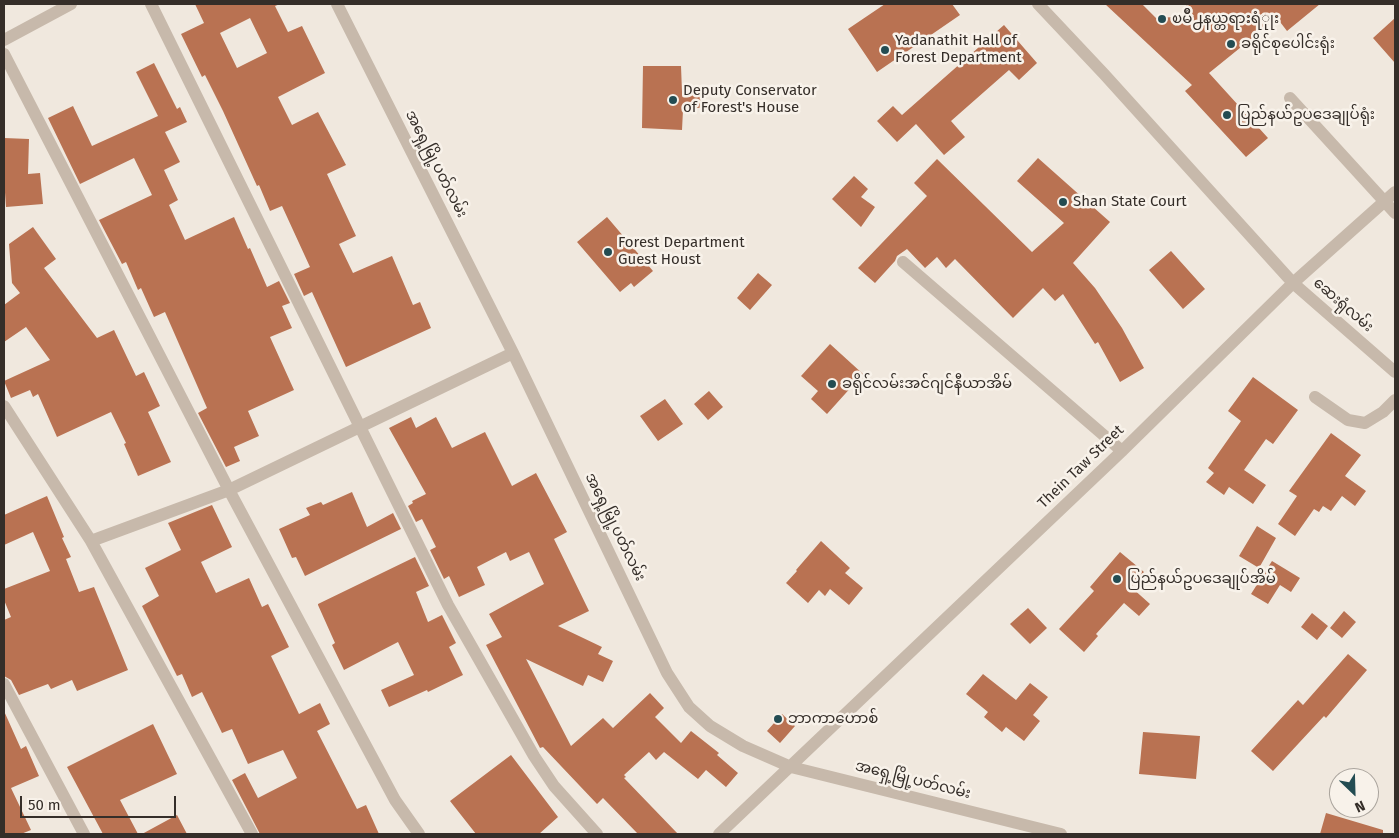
<!DOCTYPE html>
<meta charset="utf-8">
<style>
body{margin:0}
#map{position:relative;width:1399px;height:838px;overflow:hidden;background:#f0e8de;font-family:"Fira Sans",sans-serif}
canvas{display:block}
.frame{position:absolute;inset:0;border:5px solid #352e29;pointer-events:none}
.north{position:absolute;left:1329px;top:768px;width:50px;height:50px;box-sizing:border-box;background:#f8f2ea;border:1px solid #aaa49d;border-radius:50%;rotate:156deg;font-size:14px;font-weight:700;line-height:20px;text-align:center;color:#352e29}
.north::after{content:'';display:block;margin:auto;width:18px;height:22px;background:#234c52;clip-path:polygon(50% 0,100% 100%,50% 72%,0 100%)}
.scale{position:absolute;left:20px;top:796px;width:156px;height:22px;box-sizing:border-box;border:2px solid #352e29;border-top:0;padding-left:6px;font-size:15px;line-height:18px;white-space:nowrap;color:#352e29;-webkit-text-stroke:4px #f8f2ea;paint-order:stroke}
</style>
<div id="map">
<canvas width="1399" height="838"></canvas>
<div class="frame"></div>
<div class="north">N</div>
<div class="scale">50 m</div>
</div>
<script>
const ctx = document.querySelector('canvas').getContext('2d');
ctx.lineJoin = 'round';
function fill(path, color) {
  ctx.fillStyle = color;
  ctx.fill(path, 'evenodd');
}
function shape(rows) {
  const path = new Path2D();
  for (const r of rows) {
    path.moveTo(r[0], r[1]);
    for (let i = 2; i < r.length; i += 2) path.lineTo(r[i], r[i + 1]);
  }
  return path;
}
function strokePath(path, color, width, dash) {
  ctx.strokeStyle = color;
  ctx.lineWidth = width;
  ctx.lineCap = dash ? 'butt' : 'round';
  ctx.setLineDash(dash || []);
  ctx.stroke(path);
}
function write(font, color, halo, rows, align = 'center') {
  ctx.font = font + ' "Fira Sans","Noto Sans Myanmar",sans-serif';
  ctx.lineWidth = 5;
  ctx.setLineDash([]);
  ctx.textBaseline = 'middle';
  ctx.strokeStyle = halo;
  ctx.fillStyle = color;
  for (const [text, x, y, turn = 0] of rows) {
    ctx.save();
    ctx.translate(x, y);
    ctx.rotate((+turn || 0) * Math.PI / 180);
    ctx.textAlign = isNaN(turn) ? turn : align;
    if (halo) ctx.strokeText(text, 0, 0);
    ctx.fillText(text, 0, 0);
    ctx.restore();
  }
}
fill(shape([
 [195,4,280,4,275,6,288,32,302,26,325,73,278,97,292,125,318,112,346,165,327,174,356,236,339,244,353,273,392,256,413,305,420,302,431,328,346,367,312,292,304,296,294,274,310,267,282,206,270,211,259,185,257,186,223,111,205,75,202,77,181,34,204,23],
 [250,18,267,53,237,68,220,33],
 [885,4,952,4,960,15,877,72,848,29],
 [1105,4,1142,4,1156,18,1194,16,1185,4,1320,4,1287,31,1277,18,1209,73,1268,138,1246,157,1185,91,1192,85],
 [1395,18,1395,63,1373,38],
 [1004,25,1037,63,1019,80,1009,70,951,121,965,137,944,155,916,124,897,142,877,121,893,106,902,115],
 [154,63,177,109,180,107,187,122,165,132,180,162,164,170,178,200,169,205,185,240,234,217,248,249,250,248,267,287,279,281,290,303,282,306,292,328,270,337,294,390,248,411,259,436,234,447,240,461,226,467,198,413,207,408,165,312,154,317,141,288,138,290,126,262,122,264,99,220,152,195,134,158,80,184,48,118,73,106,92,146,158,116,136,72],
 [643,66,681,66,682,92,704,91,705,107,683,110,682,130,642,128],
 [4,138,29,139,28,174,40,173,43,204,6,207,4,178],
 [1038,158,1110,222,1073,263,1095,288,1122,328,1144,368,1120,382,1098,342,1095,344,1063,294,1055,301,1043,288,1013,318,955,259,946,268,937,257,925,268,907,249,897,256,895,261,875,283,858,268,927,196,914,183,937,159,1032,252,1064,223,1017,181],
 [854,176,868,189,861,197,875,207,861,227,832,199],
 [607,217,653,271,634,287,631,283,620,292,577,242],
 [33,227,56,259,44,268,97,338,114,330,136,376,144,372,160,406,148,412,171,462,138,476,124,444,126,443,111,412,57,437,38,394,33,397,30,390,11,398,4,381,50,360,26,327,4,342,4,305,20,293,12,283,9,244],
 [1171,251,1205,289,1183,309,1149,270],
 [758,273,772,285,750,310,737,298],
 [830,344,863,374,827,414,811,399,818,391,801,376],
 [1253,377,1298,410,1273,444,1266,439,1244,470,1266,485,1253,504,1229,487,1224,495,1206,482,1214,473,1208,468,1241,421,1228,411],
 [709,391,723,407,708,420,694,404],
 [665,399,683,424,658,441,640,416],
 [411,417,416,428,436,417,452,448,485,432,512,486,536,473,567,532,554,539,589,611,558,626,602,647,598,654,613,661,603,682,588,675,583,686,526,659,571,746,603,718,613,728,650,693,664,708,655,717,681,743,691,731,719,753,717,755,738,773,726,787,706,770,698,779,664,752,656,760,649,752,624,775,626,777,624,778,678,834,638,834,603,798,597,804,543,747,540,748,486,645,502,637,489,614,544,584,529,552,510,561,506,552,477,567,485,585,459,597,449,576,444,579,430,550,436,547,422,519,416,522,408,506,413,503,412,501,426,494,389,428],
 [1331,433,1361,455,1345,476,1366,491,1355,506,1342,496,1331,511,1323,506,1319,512,1314,509,1295,536,1278,524,1297,496,1289,491],
 [352,492,367,527,393,513,401,529,305,576,296,557,292,558,279,529,310,515,306,508,321,502,323,505],
 [47,496,64,537,62,538,71,557,66,559,79,592,94,587,128,670,77,691,72,680,51,689,48,684,19,695,11,680,4,676,4,620,11,617,4,600,4,589,50,571,33,532,4,545,4,515],
 [212,505,232,547,201,562,216,593,249,578,262,607,268,604,289,647,271,656,299,714,320,703,330,724,317,731,357,809,366,805,379,834,260,834,232,780,245,773,258,798,297,778,283,750,248,764,232,729,222,733,202,692,192,697,182,674,177,676,142,606,159,596,145,568,181,550,168,523],
 [1257,526,1276,538,1259,568,1239,556],
 [821,541,850,568,845,573,863,588,849,605,830,589,825,596,819,590,808,603,786,583,797,571,796,570],
 [1120,552,1144,572,1131,587,1150,604,1139,616,1124,603,1096,634,1098,636,1084,652,1059,629,1094,591,1090,587],
 [415,557,429,586,416,592,428,622,442,615,456,643,449,647,463,675,428,692,427,690,389,707,381,690,414,675,398,642,344,670,332,645,335,643,318,605,318,604],
 [1272,561,1300,578,1291,592,1280,585,1268,604,1251,594],
 [1028,608,1047,628,1030,644,1010,624],
 [1344,611,1356,622,1342,638,1330,628],
 [1312,613,1328,626,1317,640,1301,627],
 [1348,654,1367,670,1326,718,1324,716,1273,771,1251,751,1298,700,1303,705],
 [983,674,1016,700,1030,683,1048,697,1033,715,1040,721,1024,741,1006,727,1002,732,984,717,988,712,966,694],
 [4,711,21,749,26,746,39,776,11,788,31,830,21,834,4,834],
 [782,714,795,726,780,743,767,731],
 [153,724,177,774,120,800,138,834,103,834,67,767],
 [1143,732,1200,736,1196,779,1139,774],
 [511,755,558,817,539,834,476,834,450,801],
 [1326,813,1383,830,1383,834,1320,834],
 [177,815,187,834,142,834]
]), '#b97252');
strokePath(shape([
 [151,4,448,605,534,756,554,786,597,834],
 [337,4,513,353,667,673,689,707,710,726,743,746,791,767,1061,834],
 [1038,4,1104,74,1293,283,1395,372],
 [4,40,71,4],
 [4,54,229,490,395,800,419,834],
 [1290,98,1395,213],
 [903,262,1122,451],
 [1315,397,1348,420,1365,423,1383,412,1395,400],
 [4,406,91,541,252,834],
 [91,541,229,490,513,353],
 [4,684,84,834],
 [719,834,1122,451,1293,283,1395,192]
]), '#c7b9ab', 12);
for (const [x, y, r, color] of [
 [1162,19,5,"#234c52"],
 [1231,44,5,"#234c52"],
 [885,50,5,"#234c52"],
 [673,100,5,"#234c52"],
 [1227,115,5,"#234c52"],
 [1063,202,5,"#234c52"],
 [608,252,5,"#234c52"],
 [832,384,5,"#234c52"],
 [1117,579,5,"#234c52"],
 [778,719,5,"#234c52"]
]) {
  const dot = new Path2D();
  dot.arc(x, y, r, 0, 2 * Math.PI);
  ctx.fillStyle = color;
  ctx.fill(dot);
  strokePath(dot, '#f8f2ea', 2);
}
write('15px', '#352e29', '#f8f2ea', [
 ["ၿမိဳ႕နယ္တရားရံုုး",1172,19],
 ["Yadanathit Hall of",895,41],
 ["Forest Department",895,58],
 ["ခရိုင်စုပေါင်းရုံး",1241,44],
 ["Deputy Conservator",683,91],
 ["of Forest's House",683,108],
 ["ပြည်နယ်ဥပဒေချုပ်ရုံး",1237,115],
 ["Shan State Court",1073,202],
 ["Forest Department",618,243],
 ["Guest Houst",618,260],
 ["ခရိုင်လမ်းအင်ဂျင်နီယာအိမ်",842,384],
 ["ပြည်နယ်ဥပဒေချုပ်အိမ်",1127,579],
 ["ဘာကာဟောစ်",788,719]
], 'left');
write('15px', '#352e29', '#f8f2ea', [
 ["အရှေ့မြို့ပတ်လမ်း",436,164,63],
 ["ဆေးရုံလမ်း",1343,305,41],
 ["Thein Taw Street",1081,467,-44],
 ["အရှေ့မြို့ပတ်လမ်း",615,527,64],
 ["အရှေ့မြို့ပတ်လမ်း",913,780,14]
]);
</script>
